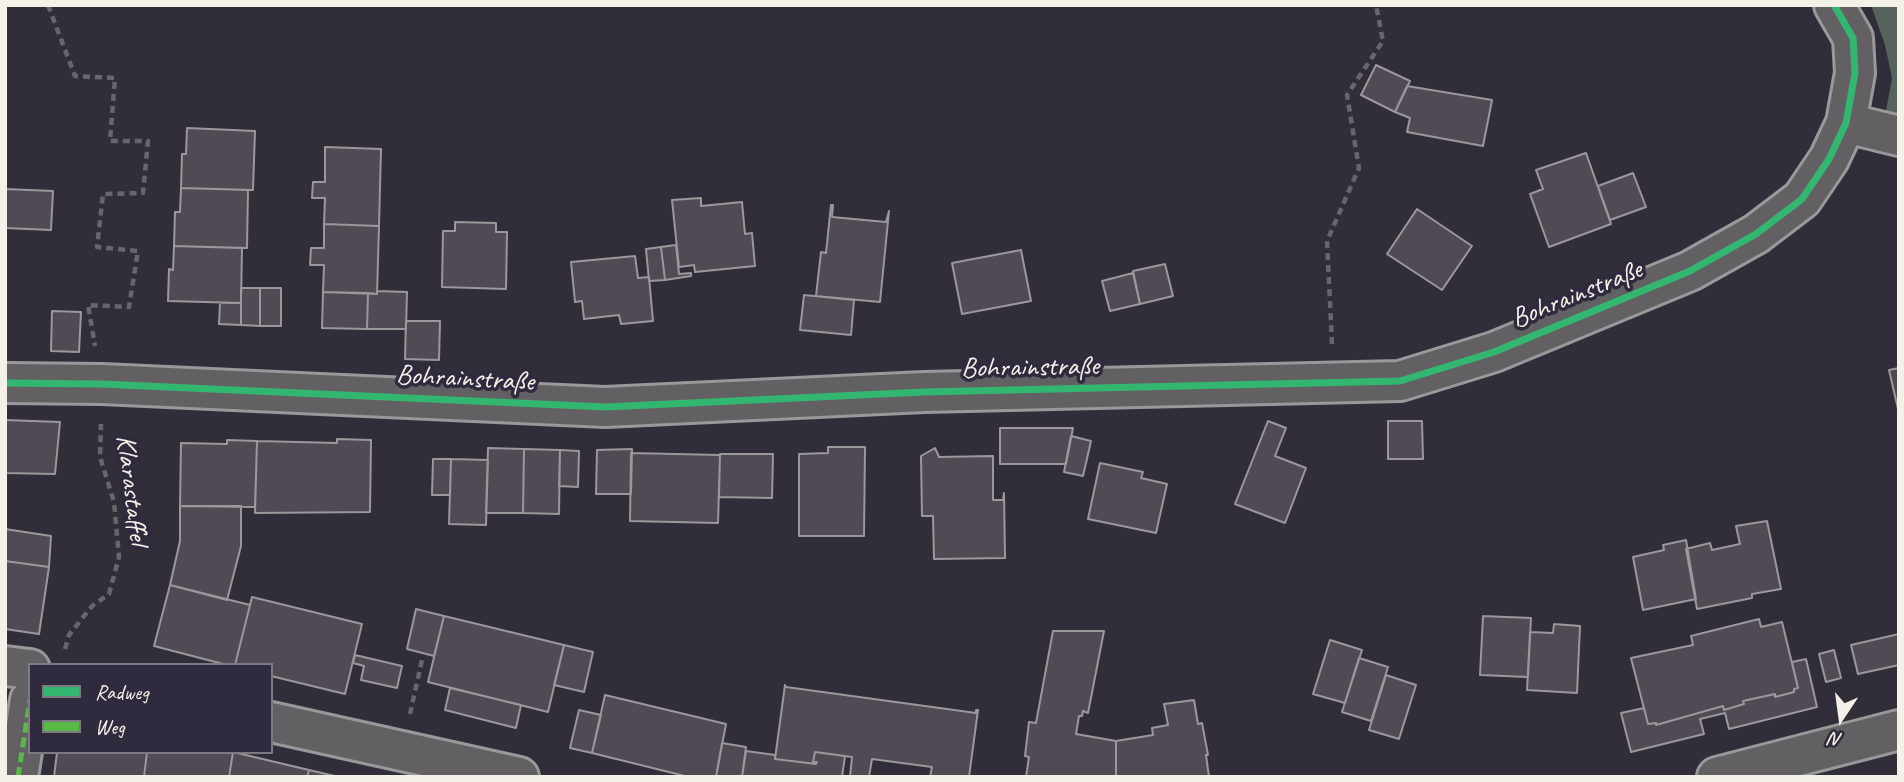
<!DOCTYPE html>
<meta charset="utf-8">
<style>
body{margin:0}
#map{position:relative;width:1904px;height:782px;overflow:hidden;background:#312e39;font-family:Caveat,sans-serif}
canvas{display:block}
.frame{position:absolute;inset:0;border:7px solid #f4f1e8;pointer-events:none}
.legend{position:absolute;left:28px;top:663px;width:245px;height:91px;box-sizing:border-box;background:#2f2a3d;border:2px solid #7e7a81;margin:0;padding:9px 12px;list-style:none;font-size:21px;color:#f4f1e8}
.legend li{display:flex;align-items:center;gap:14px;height:35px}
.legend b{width:35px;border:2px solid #7e7a81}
.north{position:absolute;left:1806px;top:684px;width:70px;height:70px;-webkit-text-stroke:5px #2f2a3d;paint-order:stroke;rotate:193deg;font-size:19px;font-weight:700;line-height:28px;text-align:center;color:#f4f1e8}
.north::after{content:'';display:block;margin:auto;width:24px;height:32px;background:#f4f1e8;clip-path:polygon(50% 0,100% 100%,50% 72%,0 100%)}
</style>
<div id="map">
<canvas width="1904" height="782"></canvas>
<div class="frame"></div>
<ul class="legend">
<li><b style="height:9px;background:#33b770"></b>Radweg</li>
<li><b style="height:9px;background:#58b947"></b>Weg</li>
</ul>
<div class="north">N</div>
</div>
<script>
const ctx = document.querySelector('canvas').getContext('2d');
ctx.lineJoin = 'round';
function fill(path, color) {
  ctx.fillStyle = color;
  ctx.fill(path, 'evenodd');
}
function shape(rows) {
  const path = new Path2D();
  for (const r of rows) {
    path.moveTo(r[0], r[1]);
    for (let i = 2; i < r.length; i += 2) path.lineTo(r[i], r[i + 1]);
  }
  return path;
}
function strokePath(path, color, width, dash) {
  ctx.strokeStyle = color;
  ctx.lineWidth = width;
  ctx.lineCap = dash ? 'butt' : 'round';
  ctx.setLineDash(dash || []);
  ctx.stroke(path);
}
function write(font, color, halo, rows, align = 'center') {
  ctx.font = font + ' Caveat,sans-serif';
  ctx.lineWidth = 7;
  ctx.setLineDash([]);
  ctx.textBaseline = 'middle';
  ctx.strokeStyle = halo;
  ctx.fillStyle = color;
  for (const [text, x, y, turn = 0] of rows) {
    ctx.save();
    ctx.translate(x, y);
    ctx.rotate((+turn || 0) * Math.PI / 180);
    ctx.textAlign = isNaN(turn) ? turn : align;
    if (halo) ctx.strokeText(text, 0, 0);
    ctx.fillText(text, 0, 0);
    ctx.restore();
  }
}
fill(shape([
 [1871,5,1899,5,1899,121,1886,111,1892,78,1885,45]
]), '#57645d');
const building = shape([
 [1376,65,1410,81,1395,112,1361,95,1376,65],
 [1407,86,1492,100,1483,146,1407,132,1410,118,1395,112,1407,86],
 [187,128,255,131,253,190,181,188,182,154,186,154,187,128],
 [325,147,381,149,379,226,324,224,325,198,312,198,313,182,325,182,325,147],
 [1586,153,1611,224,1549,247,1530,194,1543,189,1536,170,1586,153],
 [1633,173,1646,207,1610,220,1598,186,1633,173],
 [181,188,248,190,247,248,174,246,175,212,180,212,181,188],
 [5,189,53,191,51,230,5,228,5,189],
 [701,198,701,206,742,202,745,234,752,233,755,266,695,272,694,265,679,267,672,200,701,198],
 [831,205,833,205,832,217,886,222,889,211,880,302,816,296,821,252,826,253,831,205],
 [1417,209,1472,246,1442,290,1387,254,1417,209],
 [455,222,496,223,496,232,507,232,506,289,442,287,443,231,455,231,455,222],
 [324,224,379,226,377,294,323,292,324,265,310,265,311,248,324,248,324,224],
 [676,245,679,274,691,273,691,276,665,280,661,247,676,245],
 [174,246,242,248,241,303,168,301,169,269,173,270,174,246],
 [661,247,665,280,649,281,646,249,661,247],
 [1021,250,1031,301,962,314,952,263,1021,250],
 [635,256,638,278,649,277,653,321,621,324,619,315,584,319,582,301,575,302,571,262,635,256],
 [1165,264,1173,296,1140,304,1133,271,1165,264],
 [1133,273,1140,304,1110,311,1102,281,1133,273],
 [241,288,260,288,260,326,241,325,241,288],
 [260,288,281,288,281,326,260,326,260,288],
 [377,291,407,292,406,329,367,329,368,293,377,294,377,291],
 [323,292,368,293,367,329,322,328,323,292],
 [804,295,854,300,851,335,800,330,804,295],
 [220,303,241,303,241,325,219,324,220,303],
 [52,311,81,312,79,352,51,351,52,311],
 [406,321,440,321,439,360,405,359,406,321],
 [1899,368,1899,408,1898,409,1889,370,1899,368],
 [5,420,60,422,55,474,5,473,5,420],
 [1268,421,1286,428,1275,456,1306,468,1285,523,1235,504,1268,421],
 [1388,421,1422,421,1423,459,1388,459,1388,421],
 [1000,428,1073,428,1066,464,1000,464,1000,428],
 [1071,436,1091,441,1083,476,1064,472,1071,436],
 [337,439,371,440,370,512,255,513,257,441,337,443,337,439],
 [227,440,257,441,255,507,180,506,181,443,227,444,227,440],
 [828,447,865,447,864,536,799,536,799,454,828,453,828,447],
 [488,448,524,449,523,513,486,513,488,448],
 [935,448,939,457,993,456,993,500,1003,500,1004,493,1005,558,934,559,933,516,922,516,921,456,935,448],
 [524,449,560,450,559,514,523,513,524,449],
 [632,449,631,494,596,494,597,450,632,449],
 [560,450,579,451,578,487,559,486,560,450],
 [631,453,720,455,718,523,630,521,631,453],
 [720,454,773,454,772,498,719,497,720,454],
 [433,459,451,459,450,495,432,495,433,459],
 [451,459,488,460,486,525,449,524,451,459],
 [1100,463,1143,472,1141,478,1167,484,1156,533,1088,519,1100,463],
 [180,506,241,506,241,546,227,600,170,585,180,541,180,506],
 [1767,521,1781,589,1752,594,1752,598,1697,609,1686,549,1710,543,1712,550,1740,544,1736,526,1767,521],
 [5,529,51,536,49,567,5,561,5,529],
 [1686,540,1696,599,1643,610,1633,557,1664,550,1663,545,1686,540],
 [5,561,49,567,39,634,5,629,5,561],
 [170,585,250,605,235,665,227,665,154,646,170,585],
 [252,597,362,624,345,694,271,676,271,665,235,665,252,597],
 [416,609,444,616,434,656,407,649,416,609],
 [444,616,564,645,548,712,428,682,444,616],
 [1483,616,1531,618,1528,677,1480,675,1483,616],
 [1759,619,1761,627,1782,622,1798,688,1794,689,1794,692,1775,697,1775,694,1743,701,1744,704,1724,710,1723,706,1656,725,1656,723,1648,724,1631,658,1693,645,1691,636,1759,619],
 [1554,624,1580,626,1577,693,1527,690,1530,632,1553,633,1554,624],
 [1053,631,1104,631,1088,713,1083,711,1082,716,1079,716,1076,734,1116,741,1116,777,1026,777,1029,757,1025,756,1029,722,1036,723,1053,631],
 [1899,634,1899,665,1858,674,1851,645,1899,634],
 [1330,640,1362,650,1345,703,1313,694,1330,640],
 [564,645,593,652,584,692,554,685,564,645],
 [1834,650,1841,678,1826,682,1819,654,1834,650],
 [355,655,402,666,397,688,361,680,364,666,353,663,355,655],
 [1359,658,1388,667,1371,721,1342,712,1359,658],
 [1806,659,1817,707,1729,729,1725,713,1700,719,1704,734,1631,752,1621,713,1644,708,1648,724,1656,723,1656,725,1723,706,1724,710,1744,704,1743,701,1775,694,1775,697,1794,692,1794,689,1798,688,1792,662,1806,659],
 [1386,675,1416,685,1399,739,1369,730,1386,675],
 [785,685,786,687,976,713,976,710,978,710,969,777,930,777,932,767,872,759,869,777,850,777,852,757,815,752,813,762,817,762,816,764,775,759,785,685],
 [450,688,521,705,516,728,445,710,450,688],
 [605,695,726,724,716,777,689,777,592,753,605,695],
 [1194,700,1198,724,1202,723,1208,755,1206,755,1209,777,1116,777,1116,741,1153,735,1152,728,1168,725,1164,704,1194,700],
 [579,710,601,715,592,753,570,748,579,710],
 [722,743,746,747,742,777,716,777,722,743],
 [746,751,775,755,775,759,816,764,817,762,813,762,815,752,845,756,842,777,742,777,746,751],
 [57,752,147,752,144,777,54,777,57,752],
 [147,752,233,752,229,777,144,777,147,752],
 [233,752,309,770,307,777,229,777,233,752],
 [309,770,339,777,307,777,309,770]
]);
fill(building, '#4f4a53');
strokePath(building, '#9a989b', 2);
const minor = shape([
 [1846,123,1899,136],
 [5,383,102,384,605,407,924,392,1400,381,1494,352,1690,271,1756,234,1802,199,1829,159,1846,123,1855,73,1853,38,1834,5],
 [5,666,30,669],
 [271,722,519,777],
 [18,777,30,700],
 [1717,777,1899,730]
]);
strokePath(minor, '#9a989b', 44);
strokePath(shape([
 [48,5,75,76,115,78,110,141,148,141,143,193,103,194,97,247,138,251,129,307,88,305,95,346],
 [1332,344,1327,241,1359,168,1347,95,1383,41,1376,5],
 [65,649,69,635,92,606,109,594,119,557,114,502,100,457,101,424],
 [410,714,422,660]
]), '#68666b', 4.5, [7, 5]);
strokePath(minor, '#626063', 38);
strokePath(shape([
 [18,777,30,700]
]), '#58b947', 5, [10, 5]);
strokePath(shape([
 [5,383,102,384,605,407,924,392,1400,381,1494,352,1690,271,1756,234,1802,199,1829,159,1846,123,1855,73,1853,38,1834,5]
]), '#33b770', 7);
write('28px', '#f4f1e8', '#2f2a3d', [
 ["Bohrainstraße",1577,295,-22],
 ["Bohrainstraße",1030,368,-1],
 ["Bohrainstraße",465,379,3],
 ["Klarastaffel",131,490,83]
]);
</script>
